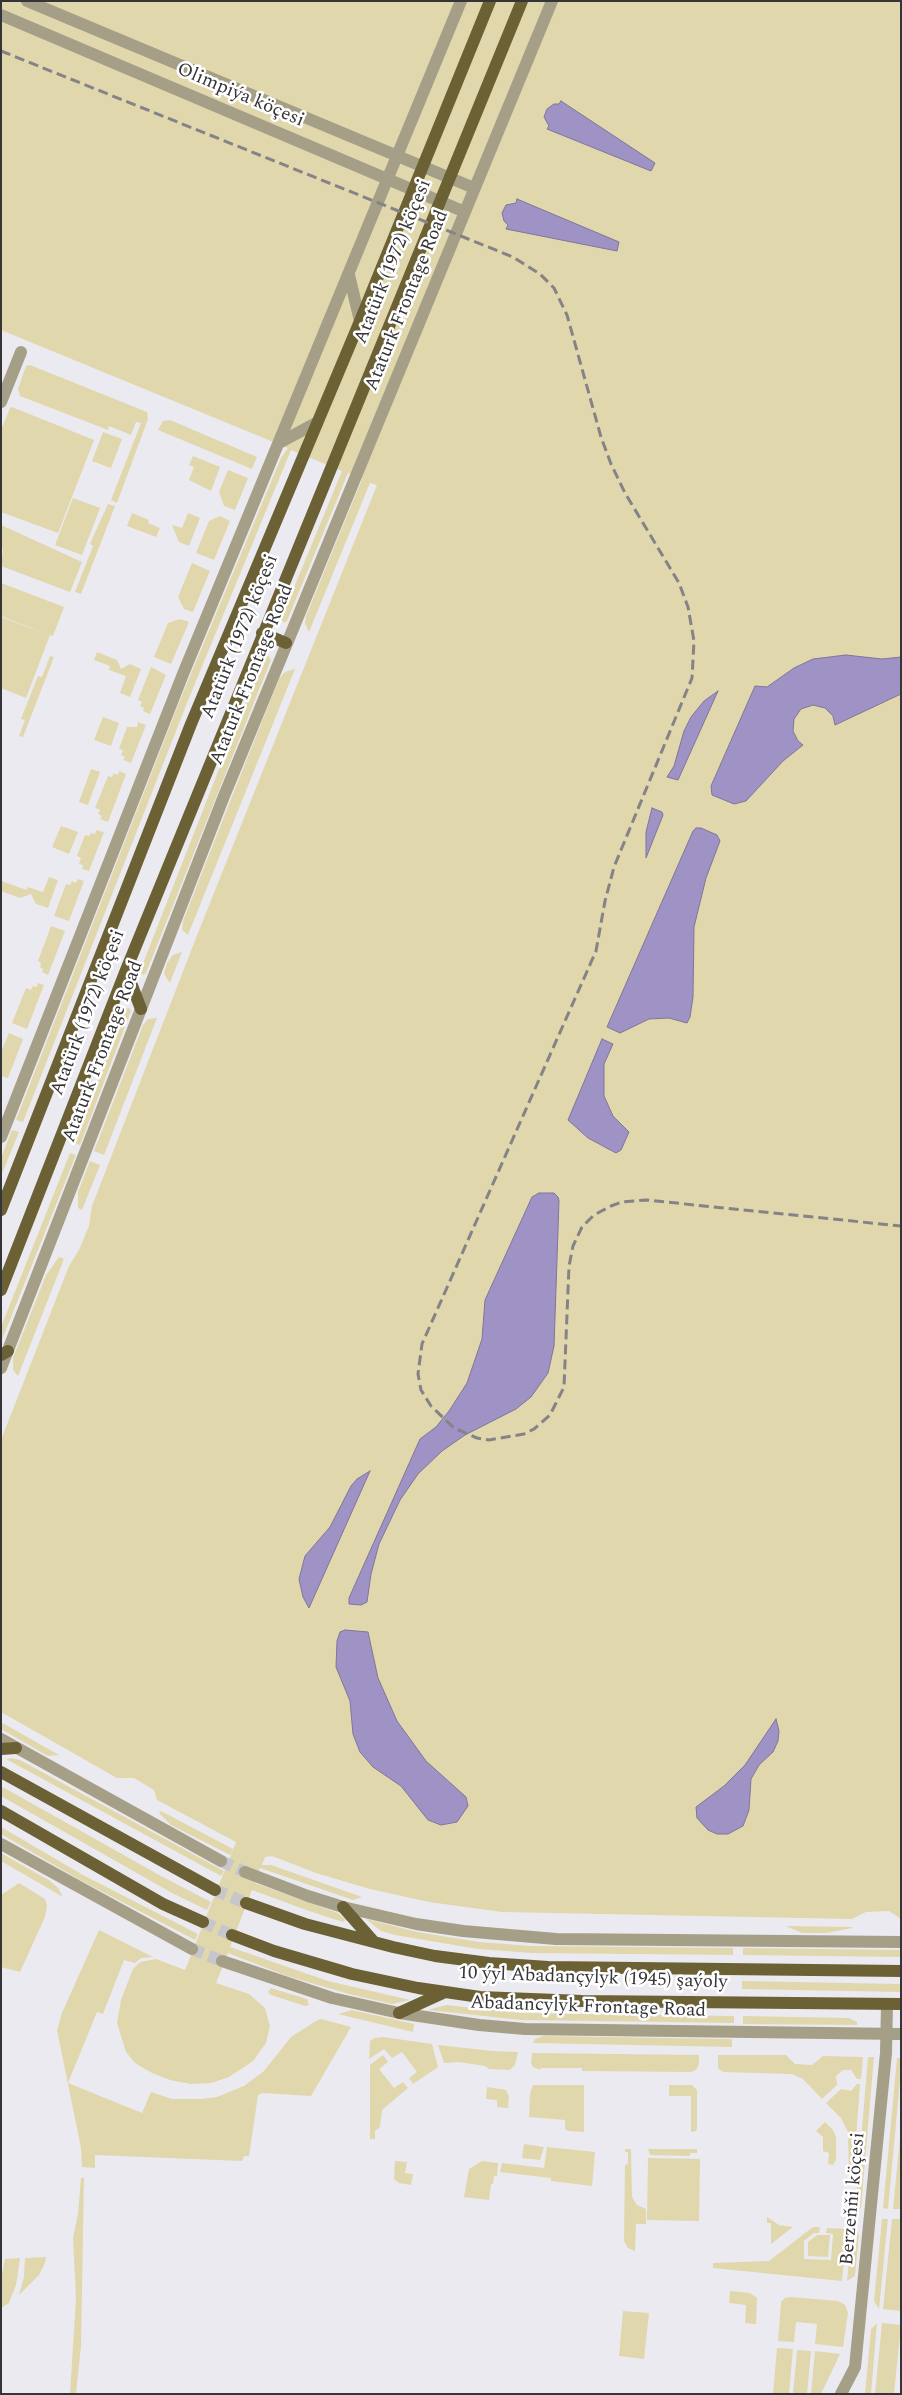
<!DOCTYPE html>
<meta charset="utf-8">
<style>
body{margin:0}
#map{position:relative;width:902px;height:2395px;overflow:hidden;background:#ebeaf0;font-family:Spectral,serif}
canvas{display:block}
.frame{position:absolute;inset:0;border:2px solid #353437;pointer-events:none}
</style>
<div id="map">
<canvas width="902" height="2395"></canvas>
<div class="frame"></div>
</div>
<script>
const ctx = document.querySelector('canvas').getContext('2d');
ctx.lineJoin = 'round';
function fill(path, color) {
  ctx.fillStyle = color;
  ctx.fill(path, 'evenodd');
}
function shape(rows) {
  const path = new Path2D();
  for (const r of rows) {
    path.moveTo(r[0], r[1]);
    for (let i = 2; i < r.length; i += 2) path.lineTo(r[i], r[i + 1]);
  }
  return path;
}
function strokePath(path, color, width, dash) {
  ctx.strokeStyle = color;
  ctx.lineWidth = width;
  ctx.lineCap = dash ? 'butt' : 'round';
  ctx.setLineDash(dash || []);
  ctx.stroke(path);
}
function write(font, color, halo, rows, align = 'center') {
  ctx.font = font + ' Spectral,serif';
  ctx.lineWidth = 5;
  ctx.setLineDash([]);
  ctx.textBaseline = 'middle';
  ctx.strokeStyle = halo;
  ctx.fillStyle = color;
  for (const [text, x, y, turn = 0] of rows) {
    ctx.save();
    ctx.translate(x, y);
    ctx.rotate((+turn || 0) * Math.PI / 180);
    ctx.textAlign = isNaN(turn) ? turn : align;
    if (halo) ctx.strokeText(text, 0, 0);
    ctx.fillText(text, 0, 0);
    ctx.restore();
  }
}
fill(shape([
 [1,1,901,1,901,1919,889,1911,866,1912,852,1919,502,1912,429,1902,370,1889,316,1873,272,1856,265,1857,262,1865,271,1865,362,1897,353,1900,260,1868,255,1883,338,1913,346,1920,343,1922,309,1911,252,1890,230,1947,328,1981,410,2000,392,2004,349,1994,287,1976,228,1953,216,1983,249,1994,265,2008,270,2026,266,2043,253,2061,229,2077,211,2083,191,2084,170,2080,152,2073,135,2063,126,2052,117,2023,121,2000,133,1969,140,1962,156,1959,185,1970,236,1842,157,1800,154,1790,134,1778,117,1778,1,1712,1,1440,69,1266,79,1250,89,1226,92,1206,196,938,377,485,370,483,309,632,305,624,306,616,362,479,348,473,287,621,284,623,281,619,342,471,291,450,187,703,23,1122,16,1120,180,700,281,458,288,448,1,330],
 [30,365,147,412,148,419,117,503,111,500,141,423,136,422,131,435,109,426,108,430,20,396,18,389,26,366],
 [12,407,94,440,58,533,1,512,1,430,10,408],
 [170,420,257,457,252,469,158,430,163,421],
 [103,432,122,439,111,468,92,461],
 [193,456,220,467,211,491,189,480,194,467,189,465],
 [228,470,248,478,235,510,224,506,219,492],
 [73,498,100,508,82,555,55,545],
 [108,504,115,506,81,594,75,592,93,546,90,544],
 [132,513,149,520,148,523,160,528,156,537,127,526],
 [188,513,200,518,189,546,179,542,172,525,182,528],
 [220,516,230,521,214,560,196,553,209,521],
 [1,525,82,562,70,592,1,566,3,549,1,548],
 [192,563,210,571,193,612,184,609,178,597],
 [1,583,64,607,53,636,50,635,26,698,1,688,1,617,49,635,1,616],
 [180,619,189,622,171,664,154,657,168,623],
 [97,652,117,660,121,669,130,664,141,669,130,697,120,693,126,676,109,670,110,666,94,660],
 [268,655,271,660,146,973,143,975,140,971,223,759,264,657],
 [50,656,54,657,23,737,19,736,25,720,21,719,38,676,42,677],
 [151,667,166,675,150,714,143,711,144,708,140,706,142,702,138,700],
 [295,669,188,935,182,930,183,921,231,799,279,679,285,672],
 [103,717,119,723,111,746,94,740],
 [138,722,146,725,131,763,123,760,125,757,121,755,123,750,119,749,127,727,137,727],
 [91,769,100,772,88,805,79,802],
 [119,771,126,774,108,822,100,819,102,816,98,814,100,810,95,808,108,776,112,777,114,773,118,775],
 [61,826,78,832,69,854,52,847],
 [96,830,104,832,89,871,82,869,83,865,79,864,81,858,77,856,85,835,89,836,91,833,95,834],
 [49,877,58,880,48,908,36,904,31,894,20,898,1,891,1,881,27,890,28,887,43,892],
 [78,879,84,881,69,921,54,916,66,884,70,885,72,881,76,883],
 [51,926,65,931,48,975,42,972,43,969,40,967,41,963,38,961],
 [182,952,170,983,164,974,167,963,173,955],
 [38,983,44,985,27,1029,12,1023,26,988,31,990,33,986,37,987],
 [129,1008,131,1011,80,1145,74,1143,125,1009],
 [157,1018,104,1155,94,1151,143,1025,148,1019],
 [9,1033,23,1039,8,1078,1,1076,1,1052],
 [12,1130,19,1132,1,1176,1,1158],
 [70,1153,76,1155,1,1342,1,1327],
 [90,1161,100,1165,82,1210,78,1208,78,1192],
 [59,1257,64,1259,18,1376,13,1370,13,1358,46,1275],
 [1,1722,59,1755,48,1756,1,1729],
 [11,1758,20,1760,224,1871,221,1876,6,1759],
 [1,1786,161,1876,211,1902,207,1910,172,1893,1,1796],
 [161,1811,233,1849,230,1855,171,1825,159,1813],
 [1,1827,83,1875,198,1934,195,1940,80,1880,1,1834],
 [1,1853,50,1881,58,1888,63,1897,1,1861],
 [19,1883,45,1899,47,1906,45,1917,20,1972,1,1967,1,1895],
 [366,1919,417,1932,479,1942,532,1946,733,1948,733,1955,532,1953,478,1949,395,1935,381,1931],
 [786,1926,852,1927,852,1928,827,1933,802,1933],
 [99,1930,153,1957,141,1958,135,1963,124,1960,103,2014,97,2012,68,2083,142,2113,151,2092,172,2099,201,2099,217,2097,244,2086,264,2071,291,2037,316,2021,321,2019,351,2027,311,2096,263,2093,258,2095,249,2156,244,2156,242,2161,95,2155,95,2168,82,2167,81,2148,57,2030,62,2013],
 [743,1948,901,1950,901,1957,743,1955],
 [742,1981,901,1984,901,1992,742,1989],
 [271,1988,307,1999,309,2005,305,2006,271,1995,268,1992],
 [446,2005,521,2013,734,2016,734,2023,521,2020,428,2010],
 [352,2010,414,2024,413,2032,338,2014],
 [743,2016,849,2018,857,2022,857,2025,743,2024],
 [543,2036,732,2039,732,2047,533,2043,535,2039],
 [383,2037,432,2044,438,2067,413,2084,409,2078,417,2072,402,2052,392,2058,384,2049,369,2059,370,2041,374,2038],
 [438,2045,492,2051,518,2052,515,2065,510,2070,489,2069,485,2066,459,2062,444,2063],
 [532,2053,699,2055,699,2064,696,2070,691,2072,582,2071,582,2068,541,2068,540,2070,533,2067,531,2063],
 [383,2055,388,2062,379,2069,394,2088,403,2082,408,2088,382,2110,380,2127,375,2131,375,2139,370,2139,370,2065],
 [718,2055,786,2055,795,2064,812,2065,823,2056,863,2057,861,2079,857,2079,851,2070,843,2070,836,2076,837,2085,822,2099,803,2079,792,2074,723,2072,718,2068],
 [868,2057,874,2057,861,2208,855,2212],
 [897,2058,901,2058,901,2070,888,2209,883,2208],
 [857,2084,860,2084,853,2178,849,2177,848,2132,841,2118,826,2103,841,2089,851,2091],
 [533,2085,584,2085,584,2132,568,2131,565,2129,565,2120,529,2117,530,2093],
 [669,2085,692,2085,697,2090,697,2128,696,2131,691,2132,691,2096,669,2096],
 [487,2087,506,2090,509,2096,508,2108,497,2107,497,2100,486,2099],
 [825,2122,833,2130,836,2137,836,2160,833,2165,828,2164,829,2153,823,2151,823,2137,816,2131],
 [901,2128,901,2209,893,2209],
 [524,2144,544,2147,540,2160,522,2158],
 [547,2147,595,2152,592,2186,551,2181,551,2178,500,2172,502,2163,544,2168],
 [625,2149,631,2149,632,2197,637,2205,646,2209,646,2224,636,2224,635,2251,628,2248,624,2241,625,2165,628,2164,628,2152,625,2152],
 [648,2149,697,2149,697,2153,690,2153,690,2156,650,2155],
 [648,2158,700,2159,699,2221,647,2220],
 [395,2161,407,2162,405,2173,413,2174,411,2185,399,2183,394,2179],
 [482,2161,498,2163,497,2176,494,2176,493,2184,491,2184,489,2200,464,2197,469,2169],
 [81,2178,84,2178,81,2346,76,2394,70,2394,76,2298,73,2238,78,2214],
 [767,2217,779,2225,793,2227,771,2244,771,2223,767,2223],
 [882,2219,888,2219,879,2309,874,2301],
 [892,2219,901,2219,901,2311,883,2309],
 [813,2227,820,2227,819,2233,814,2233,804,2241,804,2259,831,2260,833,2234,826,2233,827,2228,847,2229,842,2281,713,2268,713,2263,769,2261],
 [852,2228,859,2234,855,2276,847,2281],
 [817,2235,830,2235,828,2257,808,2256,808,2242],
 [46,2257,45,2263,39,2275,19,2295,24,2277,25,2258],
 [20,2258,16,2285,9,2303,1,2308,1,2280,5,2259],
 [730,2291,750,2293,757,2298,756,2324,745,2323,746,2305,729,2303],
 [791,2297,838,2301,845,2305,848,2313,843,2347,815,2344,817,2324,796,2322,794,2342,778,2341,781,2302,785,2298],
 [623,2311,649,2313,644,2359,619,2356],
 [877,2323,871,2394,865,2394,871,2329],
 [882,2323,901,2325,894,2394,875,2394],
 [777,2348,793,2349,789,2394,773,2394],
 [797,2350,811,2351,807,2394,793,2394],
 [815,2351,840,2354,821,2394,811,2394]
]), '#e1d7ac');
const water = shape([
 [561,101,655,163,651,171,547,129,549,126,544,117,547,109,554,104,559,104,561,101],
 [517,199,619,242,617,251,506,229,508,225,504,221,502,213,506,205,516,203,517,199],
 [846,655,882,659,901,657,901,694,835,725,833,716,825,708,813,705,801,709,794,719,793,731,798,741,803,745,783,761,746,801,734,804,712,795,711,786,755,686,767,687,794,668,813,659,846,655],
 [718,691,678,780,667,777,674,766,684,731,691,717,704,701,718,691],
 [652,808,662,812,663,815,646,858,646,832,652,808],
 [696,828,701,828,717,835,720,841,706,878,694,927,693,997,690,1017,687,1023,669,1018,649,1019,620,1033,607,1027,693,831,696,828],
 [602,1039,613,1044,604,1064,604,1096,613,1116,629,1132,621,1150,616,1153,588,1138,568,1120,602,1039],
 [539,1193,554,1193,558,1197,559,1201,554,1346,548,1373,531,1397,516,1409,465,1435,442,1451,418,1474,400,1500,379,1544,371,1574,367,1602,361,1605,349,1604,349,1598,420,1439,436,1427,449,1411,467,1383,482,1339,485,1300,532,1197,539,1193],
 [370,1471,309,1608,303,1597,299,1579,305,1556,330,1527,351,1486,357,1479,370,1471],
 [345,1630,368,1632,378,1678,397,1721,426,1761,466,1797,468,1806,457,1822,441,1825,428,1820,401,1786,373,1767,360,1752,353,1734,350,1701,336,1667,337,1641,340,1632,345,1630],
 [776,1719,779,1731,778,1741,773,1752,759,1765,751,1779,749,1810,743,1826,728,1834,717,1834,708,1830,697,1818,696,1807,724,1786,745,1765,776,1719]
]);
fill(water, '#9f92c5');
strokePath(water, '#7f769a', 1);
strokePath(shape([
 [221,1861,245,1872],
 [192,1949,222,1961]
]), '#c7c6cb', 12, [12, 6]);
strokePath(shape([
 [215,1890,246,1903],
 [203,1922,232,1935]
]), '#c7c6cb', 12, [12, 6]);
strokePath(shape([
 [27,1,474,188],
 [1,15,465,212],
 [349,275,360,321],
 [1,402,21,352],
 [279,443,316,423],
 [1,1137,183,674,461,1],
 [1,1368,224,796,552,1],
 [1,1739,221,1861],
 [1,1844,192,1949],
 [245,1872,308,1896,343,1907,416,1924,463,1931,556,1939,901,1942],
 [222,1961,332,1998,399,2013,479,2025,525,2029,901,2034],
 [841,2394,855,2367,886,2053,887,2004]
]), '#a59f88', 12);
strokePath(shape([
 [262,633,286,643],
 [126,970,141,1009],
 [1,1210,191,724,360,321,490,1],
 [1,1290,126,970,522,1],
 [1,1355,8,1351],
 [1,1749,16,1748],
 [1,1772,215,1890],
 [1,1811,163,1904,203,1922],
 [246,1903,305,1924,393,1947,435,1956,489,1963,548,1967,901,1971],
 [343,1907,374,1942],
 [232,1935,274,1951,352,1974,418,1988,480,1997,582,2001,901,2004],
 [399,2013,445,1992]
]), '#6b6134', 12);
strokePath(shape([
 [1,51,513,257,540,274,554,288,567,315,601,437,611,464,625,493,679,583,688,607,694,641,692,678,614,867,605,901,596,951,422,1344,418,1374,421,1390,431,1406,454,1428,477,1438,489,1440,524,1434,534,1429,550,1415,564,1387,569,1266,573,1246,582,1227,594,1215,611,1206,622,1202,646,1200,901,1226]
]), '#848387', 3, [10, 5]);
write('19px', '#353437', '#fff', [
 ["Olimpiýa köçesi",240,96,23],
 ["Atatürk (1972) köçesi",394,262,-68],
 ["Ataturk Frontage Road",408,301,-68],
 ["Atatürk (1972) köçesi",241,637,-68],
 ["Ataturk Frontage Road",253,675,-68],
 ["Atatürk (1972) köçesi",89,1013,-69],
 ["Ataturk Frontage Road",104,1052,-69],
 ["10 ýyl Abadançylyk (1945) şaýoly",593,1979,2],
 ["Abadancylyk Frontage Road",588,2008,2],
 ["Berzeňňi köçesi",854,2199,-85]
]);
</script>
